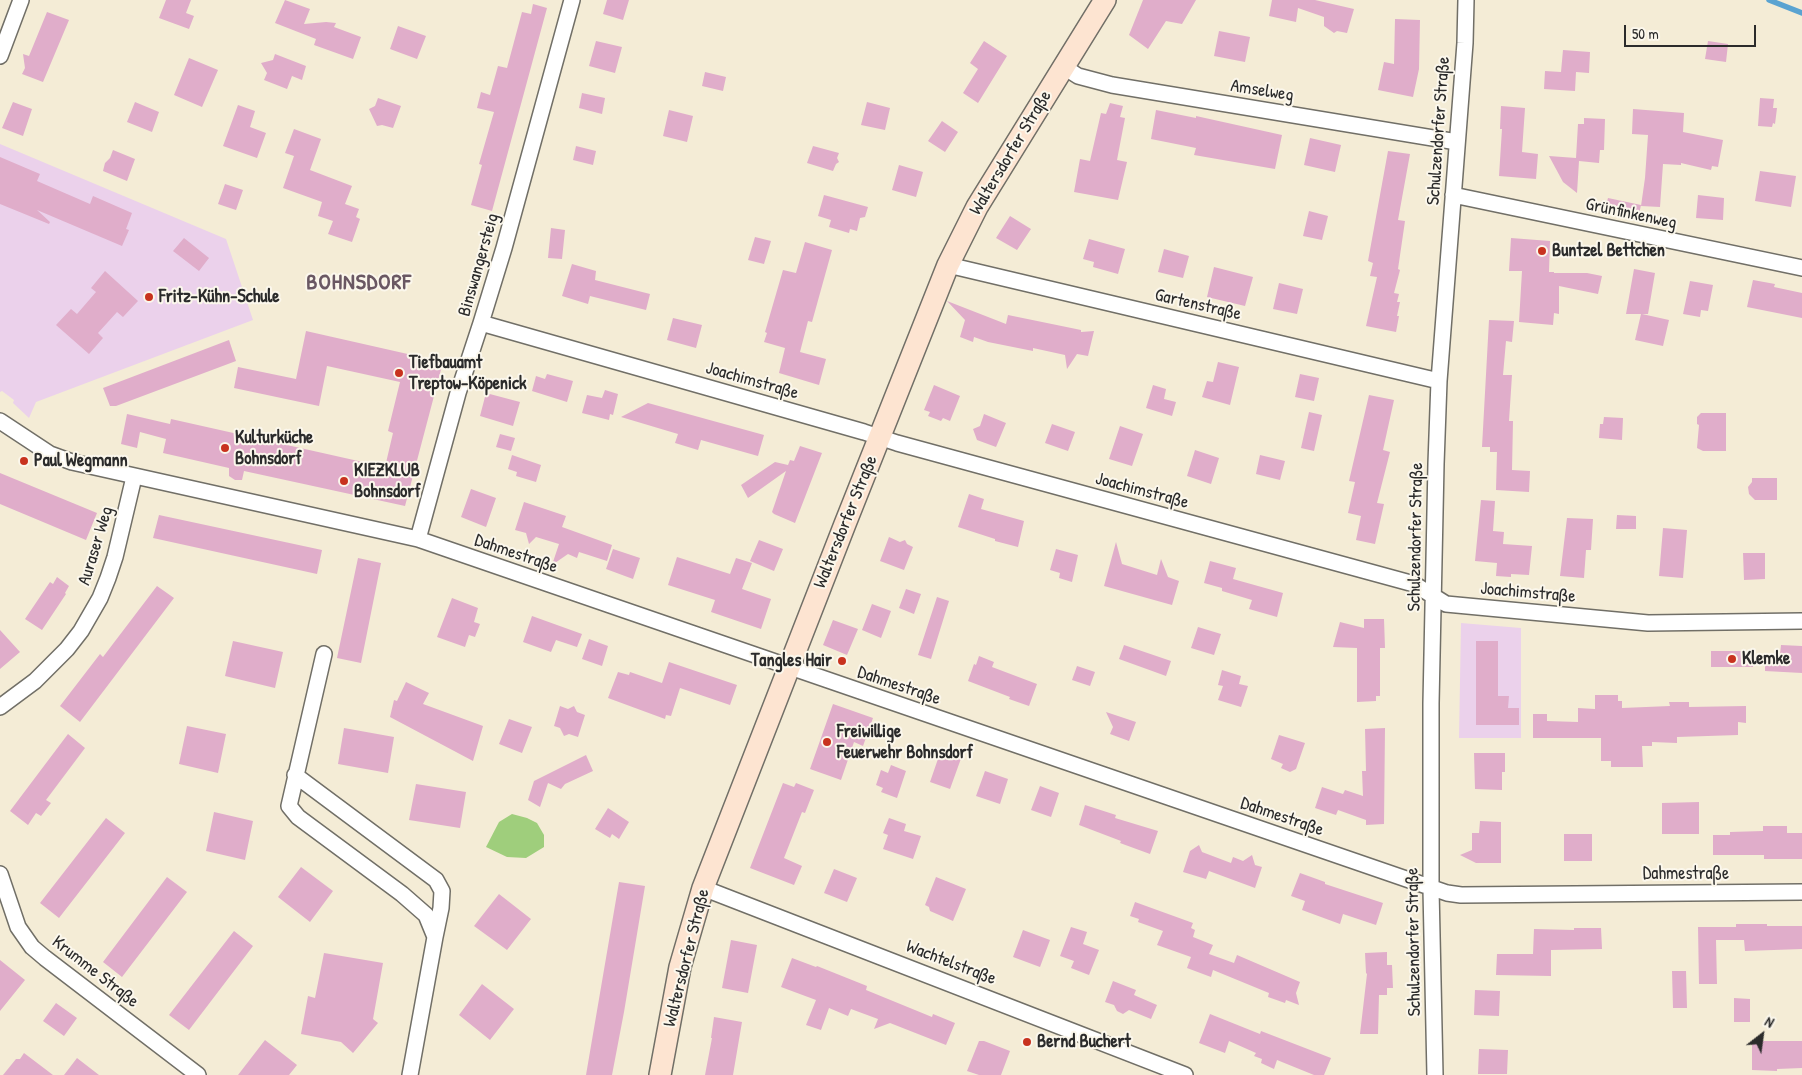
<!DOCTYPE html>
<meta charset="utf-8">
<style>
body{margin:0}
#map{position:relative;width:1802px;height:1075px;overflow:hidden;background:#f4ecd6;font-family:"Patrick Hand",sans-serif}
canvas{display:block}
.north{position:absolute;left:1737px;top:1010px;width:50px;height:50px;-webkit-text-stroke:4px #fbf7ec;paint-order:stroke;rotate:30deg;font-size:14px;font-weight:700;line-height:20px;text-align:center;color:#2b2b2b}
.north::after{content:'';display:block;margin:auto;width:18px;height:22px;background:#2b2b2b;clip-path:polygon(50% 0,100% 100%,50% 72%,0 100%)}
.scale{position:absolute;left:1624px;top:25px;width:132px;height:22px;box-sizing:border-box;border:2px solid #2b2b2b;border-top:0;padding-left:6px;font-size:15px;line-height:18px;white-space:nowrap;color:#2b2b2b;-webkit-text-stroke:4px #fbf7ec;paint-order:stroke}
</style>
<div id="map">
<canvas width="1802" height="1075"></canvas>
<div class="north">N</div>
<div class="scale">50 m</div>
</div>
<script>
const ctx = document.querySelector('canvas').getContext('2d');
ctx.lineJoin = 'round';
function fill(path, color) {
  ctx.fillStyle = color;
  ctx.fill(path, 'evenodd');
}
function shape(rows) {
  const path = new Path2D();
  for (const r of rows) {
    path.moveTo(r[0], r[1]);
    for (let i = 2; i < r.length; i += 2) path.lineTo(r[i], r[i + 1]);
  }
  return path;
}
function strokePath(path, color, width, dash) {
  ctx.strokeStyle = color;
  ctx.lineWidth = width;
  ctx.lineCap = dash ? 'butt' : 'round';
  ctx.setLineDash(dash || []);
  ctx.stroke(path);
}
function write(font, color, halo, rows, align = 'center') {
  ctx.font = font + ' "Patrick Hand",sans-serif';
  ctx.lineWidth = 4;
  ctx.setLineDash([]);
  ctx.textBaseline = 'middle';
  ctx.strokeStyle = halo;
  ctx.fillStyle = color;
  for (const [text, x, y, turn = 0] of rows) {
    ctx.save();
    ctx.translate(x, y);
    ctx.rotate((+turn || 0) * Math.PI / 180);
    ctx.textAlign = isNaN(turn) ? turn : align;
    if (halo) ctx.strokeText(text, 0, 0);
    ctx.fillText(text, 0, 0);
    ctx.restore();
  }
}
fill(shape([
 [0,144,226,239,253,320,36,402,29,418,13,403,14,400,2,391,0,392],
 [1461,623,1521,628,1521,738,1459,738]
]), '#ebd1eb');
fill(shape([
 [512,814,527,818,537,823,544,835,544,847,526,858,507,857,486,847,499,822]
]), '#9fce7c');
strokePath(shape([
 [1769,0,1802,13]
]), '#5aa3d1', 5.5);
fill(shape([
 [166,0,191,0,186,13,194,16,189,29,159,18],
 [285,0,310,9,304,24,326,22,336,23,334,27,361,37,353,59,314,45,316,39,275,23],
 [607,0,629,0,623,20,603,14],
 [1143,0,1196,0,1182,24,1166,21,1148,49,1129,35],
 [1272,0,1315,0,1354,9,1347,33,1337,31,1334,33,1324,26,1324,17,1298,8,1296,22,1269,16],
 [533,4,547,8,492,211,471,205,482,165,479,164,494,112,477,108,481,92,490,95,498,66,507,68,522,12,531,14],
 [47,12,69,20,43,82,22,74,25,68,23,54,29,56],
 [1395,19,1420,20,1419,69,1413,97,1378,90,1384,62,1394,64],
 [398,26,426,36,417,59,390,49],
 [1219,31,1250,37,1245,62,1214,56],
 [596,41,622,47,615,73,589,66],
 [984,41,1007,56,978,103,963,93,978,69,970,63],
 [1708,41,1728,44,1726,62,1705,59],
 [1563,50,1590,52,1589,73,1576,72,1575,91,1544,89,1545,71,1561,72],
 [275,54,306,66,302,80,292,76,287,89,264,80,267,73,261,63,273,60],
 [189,58,218,70,202,107,174,95],
 [705,72,726,77,723,91,702,86],
 [582,93,605,98,602,114,579,108],
 [378,98,401,106,393,128,382,125,377,126,369,109,375,106],
 [1760,98,1774,99,1773,108,1777,108,1775,124,1773,123,1772,127,1758,126],
 [13,102,32,109,23,136,2,128],
 [135,102,159,112,152,132,127,122],
 [867,102,890,108,885,130,861,125],
 [1110,103,1123,106,1120,117,1125,118,1117,160,1127,162,1118,200,1074,192,1080,159,1090,161,1101,113,1106,114],
 [238,105,255,111,250,127,266,133,257,158,223,146],
 [1501,106,1525,108,1522,152,1538,154,1536,179,1499,176,1502,129,1500,129],
 [1633,109,1684,113,1683,132,1723,140,1718,167,1712,166,1711,170,1681,163,1681,165,1663,164,1660,207,1641,206,1645,178,1648,135,1632,134],
 [669,110,693,116,687,142,663,136],
 [1156,110,1196,118,1196,116,1282,135,1275,169,1194,155,1196,148,1151,139],
 [1584,118,1605,119,1604,150,1600,150,1599,163,1579,161,1577,193,1563,182,1549,156,1576,158,1578,124,1584,124],
 [942,121,958,132,945,152,928,141],
 [294,129,321,139,310,170,352,186,345,204,359,209,356,217,360,219,352,242,328,234,333,221,318,216,322,202,283,188,294,156,285,153],
 [1310,138,1341,145,1335,172,1304,165],
 [576,146,596,151,593,165,573,160],
 [813,146,839,153,837,158,839,162,836,164,833,171,807,163],
 [113,150,135,159,127,181,103,171,105,163,110,158],
 [1388,151,1410,154,1398,220,1405,221,1398,269,1400,270,1394,293,1399,294,1397,302,1400,302,1397,316,1399,316,1396,332,1366,326,1377,277,1370,276,1373,263,1368,261],
 [0,157,40,174,37,181,90,204,93,196,132,213,126,229,129,230,122,246,37,210,50,222,49,224,0,204],
 [899,165,923,172,916,197,892,190],
 [1760,171,1796,176,1791,207,1755,201],
 [225,184,243,190,236,210,218,204],
 [824,195,868,207,865,217,860,218,857,231,850,229,849,233,829,227,831,220,818,216],
 [1698,195,1724,198,1723,220,1696,218],
 [1608,198,1641,205,1638,219,1604,212],
 [1309,211,1328,216,1322,240,1303,236],
 [1010,216,1031,229,1017,250,996,238],
 [551,228,565,230,562,259,548,258],
 [755,237,771,241,764,264,748,260],
 [184,238,209,258,199,271,173,251],
 [1511,238,1550,241,1549,272,1554,272,1554,273,1587,273,1602,276,1598,294,1559,286,1559,314,1554,313,1553,325,1519,322,1522,271,1509,271],
 [1089,239,1125,249,1118,274,1093,267,1094,262,1083,259],
 [805,242,832,250,812,322,808,321,800,352,826,359,819,385,779,373,785,348,764,342,767,333,765,332,783,270,796,273],
 [1164,249,1189,256,1183,278,1158,272],
 [572,264,596,271,595,280,650,294,646,310,590,296,588,304,562,296],
 [1214,267,1253,277,1245,306,1207,297],
 [1634,269,1655,273,1648,314,1642,314,1669,320,1663,346,1635,340,1641,314,1626,314],
 [105,271,138,301,123,317,117,312,98,333,103,338,89,354,56,325,71,309,77,314,96,292,91,288],
 [1753,280,1775,284,1774,287,1802,293,1802,318,1747,307],
 [1690,281,1713,285,1708,311,1701,310,1700,317,1683,314],
 [1279,283,1303,289,1297,314,1273,309],
 [947,301,1006,324,1008,315,1081,330,1081,332,1094,331,1088,356,1077,354,1067,369,1065,355,1033,348,1033,351,988,342,974,337,973,342,960,337,965,320],
 [673,318,702,325,696,348,667,340],
 [1489,320,1514,321,1512,342,1506,341,1503,375,1512,375,1509,421,1513,421,1512,470,1530,471,1529,492,1496,490,1497,452,1490,452,1490,447,1482,447],
 [306,331,443,362,405,506,244,471,242,480,235,480,229,476,229,468,163,453,166,439,140,432,137,448,121,444,127,414,170,424,171,419,385,467,393,433,388,431,400,382,327,366,319,406,234,388,238,367,296,379],
 [229,340,236,361,116,406,110,406,103,388],
 [1218,362,1239,367,1230,405,1202,397,1207,381,1213,382],
 [547,374,573,381,567,402,532,391,536,376,545,379],
 [1300,374,1319,378,1314,401,1295,397],
 [934,385,960,396,950,421,943,418,941,421,928,416,930,412,924,410],
 [1153,385,1166,389,1164,399,1176,402,1172,416,1146,408],
 [605,390,618,394,613,415,610,414,609,420,582,413,587,395,602,398],
 [486,393,520,402,513,426,480,416],
 [1369,395,1394,400,1383,450,1390,452,1377,503,1384,504,1375,544,1356,540,1361,516,1348,513,1355,482,1349,481],
 [648,403,764,435,758,456,701,440,698,450,675,443,678,434,621,417],
 [1309,412,1322,415,1314,451,1301,448],
 [1701,413,1726,413,1726,451,1703,451,1697,448,1699,425,1697,424,1697,417],
 [984,414,1006,423,996,447,977,440,973,429,980,426],
 [1604,417,1623,418,1622,440,1599,438,1600,424,1603,424],
 [1052,424,1075,432,1068,451,1045,443],
 [1120,426,1143,434,1132,466,1109,459],
 [500,434,515,438,511,451,496,447],
 [800,446,822,453,795,523,774,514,772,512,786,471,748,498,741,485,775,462,788,465,790,460,794,461],
 [1195,450,1219,458,1211,484,1187,476],
 [512,455,541,465,536,482,516,476,517,472,508,469],
 [1260,455,1285,461,1280,480,1256,474],
 [0,473,97,513,86,540,0,504],
 [1752,478,1777,478,1777,500,1755,500,1749,494,1748,487,1752,482],
 [471,489,496,498,486,527,461,517],
 [969,494,984,499,981,509,1024,521,1018,547,995,541,995,539,958,527],
 [1481,500,1495,501,1493,531,1504,532,1503,544,1532,546,1529,575,1511,574,1511,577,1496,576,1497,563,1475,561],
 [524,502,566,516,562,527,612,545,607,561,579,552,577,558,568,554,552,565,559,544,536,537,529,544,526,533,515,530],
 [159,515,322,550,317,574,153,538],
 [1617,515,1636,516,1636,529,1616,529],
 [1567,518,1593,519,1591,550,1586,550,1584,578,1560,576],
 [1663,528,1687,530,1683,578,1659,576],
 [889,537,900,542,905,540,907,544,913,547,904,570,880,561],
 [759,540,783,549,774,571,750,561],
 [1116,542,1122,564,1157,575,1161,559,1168,577,1179,581,1172,605,1104,586],
 [613,549,640,558,633,579,606,569],
 [1056,549,1078,555,1072,582,1059,578,1060,573,1050,570],
 [1743,553,1765,553,1765,579,1744,580],
 [677,557,730,574,736,558,752,563,742,589,771,599,761,629,711,612,715,600,668,585],
 [358,558,381,563,361,663,337,658],
 [1210,561,1236,568,1233,579,1283,593,1277,617,1249,609,1252,600,1222,591,1222,588,1204,583],
 [57,577,69,586,65,593,66,594,42,630,25,619,50,582,53,584],
 [157,586,174,598,80,722,60,706,100,654,103,657],
 [906,589,921,594,914,614,899,608],
 [937,597,949,601,931,659,918,655],
 [452,598,478,608,474,622,480,624,475,637,469,635,465,647,437,637],
 [872,604,891,611,881,638,862,630],
 [532,616,582,634,577,647,556,640,551,652,523,642],
 [1364,619,1384,619,1385,648,1380,648,1380,696,1376,696,1376,701,1357,702,1357,648,1333,647,1340,622,1364,628],
 [833,620,858,629,847,655,823,645],
 [1198,627,1221,634,1214,655,1191,648],
 [0,630,20,652,0,669],
 [589,639,608,646,602,666,582,659],
 [233,641,283,652,275,688,225,676],
 [1476,641,1498,641,1498,696,1509,696,1508,708,1519,708,1519,725,1476,725],
 [1124,645,1171,661,1166,676,1119,659],
 [1781,645,1802,646,1802,673,1765,671,1765,654,1780,655],
 [1711,651,1753,651,1753,667,1711,667],
 [979,656,994,662,992,667,1037,684,1029,706,1009,699,1010,697,968,681,974,664,976,665],
 [669,662,737,685,730,705,680,688,671,716,666,715,665,719,608,698,618,672,629,675,630,672,662,683],
 [1077,666,1095,672,1090,686,1072,680],
 [1222,670,1241,676,1239,684,1248,686,1241,707,1218,700,1223,686,1218,685],
 [406,682,429,693,423,704,483,726,473,761,390,717,394,700,397,701],
 [1595,695,1618,695,1618,701,1622,701,1622,708,1670,706,1669,702,1689,702,1689,707,1746,706,1746,723,1738,722,1738,735,1677,737,1677,743,1652,742,1652,746,1642,746,1643,767,1611,767,1611,761,1601,761,1601,738,1533,738,1533,714,1547,714,1547,721,1578,722,1578,708,1595,709],
 [833,704,873,718,863,746,854,742,841,780,810,769],
 [560,706,568,709,574,706,577,712,585,715,578,737,569,734,564,736,560,728,554,726],
 [1106,712,1136,722,1129,741,1110,734,1113,727],
 [509,719,532,727,522,753,499,744],
 [187,726,226,734,218,773,179,764],
 [344,728,394,737,388,773,338,764],
 [1385,728,1384,824,1366,825,1366,820,1338,810,1336,815,1315,808,1322,787,1343,794,1345,790,1363,796,1362,771,1366,771,1365,729],
 [68,734,85,748,46,800,51,803,41,816,36,813,28,825,10,811],
 [1279,735,1305,743,1296,769,1290,772,1281,768,1283,764,1271,759],
 [963,753,950,789,930,782,939,756,949,760],
 [1474,753,1505,753,1505,772,1502,772,1502,790,1475,789],
 [586,755,593,771,565,784,561,789,548,783,540,807,528,800,534,781],
 [891,765,906,771,897,798,881,792,883,788,876,785,881,770,888,773],
 [985,771,1008,779,1000,804,976,796],
 [783,783,794,787,796,783,814,790,805,813,802,812,784,858,802,866,794,885,750,868],
 [416,784,466,792,460,828,409,820],
 [1040,786,1059,793,1051,817,1031,810],
 [1699,802,1699,834,1662,834,1662,803],
 [1085,805,1116,815,1115,818,1158,831,1150,854,1120,843,1121,841,1079,825],
 [608,808,629,822,619,839,612,834,610,838,595,829],
 [214,812,253,821,245,860,206,851],
 [106,818,125,833,59,918,40,903],
 [889,818,906,824,904,831,921,836,913,859,883,849,888,835,883,833],
 [1480,821,1501,822,1501,863,1476,863,1460,855,1472,850,1472,833,1479,833],
 [1763,826,1787,826,1787,833,1802,833,1802,859,1764,859,1764,855,1713,855,1713,835,1730,835,1730,832,1763,831],
 [1564,834,1592,834,1592,861,1564,861],
 [1199,845,1202,852,1231,863,1233,857,1243,861,1252,855,1255,865,1262,867,1255,888,1209,871,1206,879,1183,872,1190,851],
 [301,867,333,891,310,922,278,897],
 [834,869,857,878,847,902,824,893],
 [1300,873,1325,882,1325,884,1383,903,1376,925,1343,914,1340,924,1302,910,1305,901,1291,896],
 [167,877,187,892,122,977,103,962],
 [936,877,966,889,953,921,930,911,929,907,925,905],
 [619,882,645,886,624,1012,612,1075,586,1075],
 [499,894,531,919,507,950,474,926],
 [1135,902,1193,923,1191,928,1195,930,1193,937,1213,945,1209,954,1234,963,1237,955,1300,982,1296,993,1299,1005,1286,1000,1285,1003,1268,997,1269,993,1213,970,1211,977,1187,968,1191,957,1157,945,1163,931,1138,922,1139,919,1130,916],
 [1736,924,1767,924,1767,926,1802,926,1802,949,1745,951,1744,940,1716,940,1717,984,1699,984,1698,927,1736,927],
 [1071,927,1087,932,1083,944,1099,950,1089,975,1071,968,1074,961,1060,956],
 [1574,928,1601,928,1602,949,1551,950,1551,976,1496,975,1497,954,1533,954,1534,929,1574,930],
 [1023,930,1050,940,1040,967,1013,957],
 [234,931,253,946,189,1030,169,1015],
 [731,940,757,945,748,993,722,988],
 [1387,952,1387,965,1392,965,1393,988,1387,988,1387,995,1379,995,1378,1034,1360,1034,1367,974,1366,973,1365,953],
 [324,953,383,963,373,1019,378,1023,353,1053,341,1042,301,1034,308,996,315,998],
 [792,958,816,967,817,966,867,986,866,990,932,1017,933,1014,955,1023,946,1045,890,1023,874,1029,878,1019,851,1009,848,1016,829,1008,821,1030,806,1025,816,1000,781,987],
 [0,960,25,980,0,1011],
 [1672,971,1686,971,1687,1008,1673,1008],
 [1113,981,1136,990,1134,995,1157,1005,1151,1019,1129,1010,1123,1014,1117,1011,1114,1005,1105,1002],
 [482,984,514,1009,490,1040,459,1015],
 [1475,990,1500,991,1499,1016,1474,1015],
 [1734,998,1750,999,1750,1022,1734,1022],
 [56,1003,77,1018,64,1036,43,1021],
 [1210,1014,1260,1034,1261,1031,1331,1058,1324,1075,1314,1075,1277,1060,1274,1069,1261,1063,1262,1059,1254,1056,1256,1053,1229,1041,1225,1053,1199,1043],
 [714,1017,742,1022,733,1075,705,1075,712,1038,711,1038],
 [265,1040,297,1065,289,1075,238,1075],
 [979,1041,984,1041,1010,1051,1001,1075,979,1075,967,1071],
 [1752,1041,1802,1041,1802,1068,1777,1069,1777,1071,1752,1070],
 [1479,1049,1508,1050,1507,1074,1478,1074],
 [24,1053,53,1075,3,1075,16,1059,20,1059],
 [77,1058,99,1075,64,1075]
]), '#e0adca');
const street = shape([
 [0,56,21,0],
 [1064,67,1078,76,1112,85,1457,142],
 [1453,195,1802,268],
 [948,265,1439,381],
 [481,323,864,432,897,443,1414,584,1446,604,1648,623,1802,621],
 [0,421,50,454,72,462,418,539,1447,893,1461,895,1802,892],
 [418,539,458,393,481,323,504,248,572,0],
 [324,654,289,806,298,817,402,894,426,915,435,937,410,1075],
 [0,707,35,681,67,649,81,631,100,598,108,578,115,557,134,477],
 [295,775,436,880,442,891,441,908,435,937],
 [0,874,18,927,32,947,45,958,198,1075],
 [703,888,1185,1075],
 [1435,1075,1431,889,1431,703,1436,464,1439,381,1465,43,1466,0]
]);
const secondary = shape([
 [660,1075,680,967,703,888,845,524,948,265,977,207,1105,0]
]);
strokePath(street, '#716f67', 18);
strokePath(secondary, '#716f67', 24);
strokePath(street, '#fff', 15);
strokePath(secondary, '#fde4d1', 21);
for (const [x, y, r, color] of [
 [1542,251,5,"#c8321e"],
 [149,297,5,"#c8321e"],
 [399,373,5,"#c8321e"],
 [225,448,5,"#c8321e"],
 [24,461,5,"#c8321e"],
 [344,481,5,"#c8321e"],
 [1732,659,5,"#c8321e"],
 [842,661,5,"#c8321e"],
 [827,742,5,"#c8321e"],
 [1027,1042,5,"#c8321e"]
]) {
  const dot = new Path2D();
  dot.arc(x, y, r, 0, 2 * Math.PI);
  ctx.fillStyle = color;
  ctx.fill(dot);
  strokePath(dot, '#fbf7ec', 2);
}
write('18px', '#2b2b2b', '#fbf7ec', [
 ["Amselweg",1262,91,9],
 ["Schulzendorfer Straße",1439,131,-86],
 ["Waltersdorfer Straße",1011,153,-59],
 ["Grünfinkenweg",1631,214,12],
 ["Binswangersteig",479,265,-74],
 ["Gartenstraße",1198,305,13],
 ["Joachimstraße",752,381,16],
 ["Joachimstraße",1142,491,15],
 ["Waltersdorfer Straße",846,522,-68],
 ["Schulzendorfer Straße",1416,537,-89],
 ["Auraser Weg",96,546,-73],
 ["Dahmestraße",516,554,19],
 ["Joachimstraße",1528,593,5],
 ["Dahmestraße",899,686,19],
 ["Dahmestraße",1282,817,19],
 ["Dahmestraße",1686,874],
 ["Schulzendorfer Straße",1414,942,-91],
 ["Waltersdorfer Straße",687,958,-76],
 ["Wachtelstraße",951,963,21],
 ["Krumme Straße",95,972,38]
]);
write('bold 18px', '#2b2b2b', '#fbf7ec', [
 ["Buntzel Bettchen",1552,251],
 ["Fritz-Kühn-Schule",159,297],
 ["Tiefbauamt",409,363],
 ["Treptow-Köpenick",409,384],
 ["Kulturküche",235,438],
 ["Bohnsdorf",235,459],
 ["Paul Wegmann",34,461],
 ["KIEZKLUB",354,471],
 ["Bohnsdorf",354,492],
 ["Klemke",1742,659],
 ["Tangles Hair",832,661,"right"],
 ["Freiwillige",837,732],
 ["Feuerwehr Bohnsdorf",837,753],
 ["Bernd Buchert",1037,1042]
], 'left');
ctx.letterSpacing = '1px';
write('bold 22px', '#6a5863', '#fbf7ec', [
 ["BOHNSDORF",359,283]
]);
ctx.letterSpacing = '0px';
</script>
